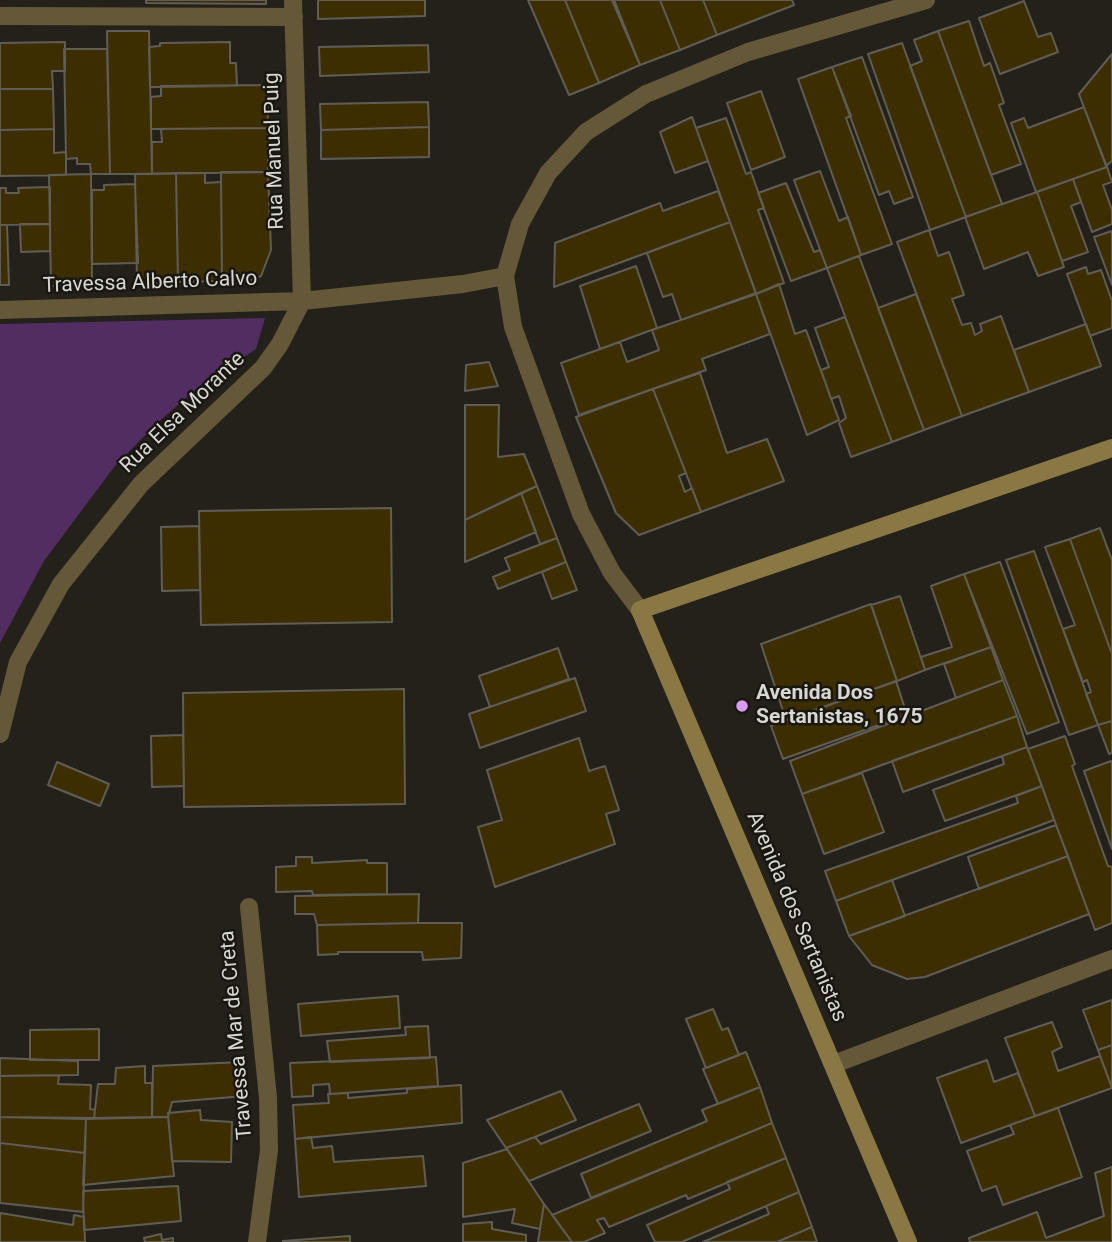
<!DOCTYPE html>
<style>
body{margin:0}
canvas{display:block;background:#23211a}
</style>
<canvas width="1112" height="1242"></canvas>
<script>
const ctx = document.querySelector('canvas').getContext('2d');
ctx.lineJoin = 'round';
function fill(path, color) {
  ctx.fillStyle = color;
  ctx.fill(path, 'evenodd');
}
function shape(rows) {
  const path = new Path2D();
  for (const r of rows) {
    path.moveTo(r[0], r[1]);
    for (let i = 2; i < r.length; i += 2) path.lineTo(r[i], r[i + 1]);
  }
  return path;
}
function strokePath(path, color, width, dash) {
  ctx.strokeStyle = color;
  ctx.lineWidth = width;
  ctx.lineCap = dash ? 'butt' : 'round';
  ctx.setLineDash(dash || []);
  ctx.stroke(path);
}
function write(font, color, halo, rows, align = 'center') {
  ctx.font = font + ' Roboto,sans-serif';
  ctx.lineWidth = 5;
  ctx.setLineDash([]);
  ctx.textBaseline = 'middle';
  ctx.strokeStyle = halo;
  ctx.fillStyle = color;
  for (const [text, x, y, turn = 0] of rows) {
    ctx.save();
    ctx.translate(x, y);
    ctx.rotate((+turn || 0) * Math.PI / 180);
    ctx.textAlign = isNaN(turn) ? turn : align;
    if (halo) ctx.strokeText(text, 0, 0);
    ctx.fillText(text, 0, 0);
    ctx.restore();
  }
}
fill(shape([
 [265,318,256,349,202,384,156,424,114,467,44,561,0,643,0,324]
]), '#522d62');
const building = shape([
 [146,0,266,0,266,4,146,3,146,0],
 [318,0,425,0,425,16,318,19,318,0],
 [528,0,565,0,599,83,569,95,528,0],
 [565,0,612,0,640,65,599,83,565,0],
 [614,0,660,0,680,50,640,65,614,0],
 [660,0,703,0,717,35,680,50,660,0],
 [703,0,792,0,794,5,717,35,703,0],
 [1024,1,1038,37,1051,33,1058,52,1000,74,979,18,1024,1],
 [969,21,984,66,990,63,1004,103,999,105,1021,164,991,175,938,31,969,21],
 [107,31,149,31,152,174,110,174,107,31],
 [938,31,1002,204,966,217,910,66,922,61,914,40,938,31],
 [65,42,65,71,52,71,53,89,0,89,0,43,65,42],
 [230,42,230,63,236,63,237,86,150,87,149,47,160,46,160,43,230,42],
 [902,43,966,217,930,230,868,54,902,43],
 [428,45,429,72,320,76,319,47,428,45],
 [64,49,107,49,110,174,91,174,90,164,77,164,77,158,66,159,64,49],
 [1112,54,1112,161,1106,166,1079,94,1112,54],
 [862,57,913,197,894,204,889,191,879,195,832,67,862,57],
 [832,67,851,116,846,118,892,244,861,255,798,79,832,67],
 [267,85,268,128,151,129,151,97,161,96,161,86,267,85],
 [0,89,53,89,54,129,0,130,0,89],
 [761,91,785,157,751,170,727,103,761,91],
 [428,102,429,127,321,130,320,104,428,102],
 [1084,107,1107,167,1036,192,1011,123,1024,118,1028,128,1084,107],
 [692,117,708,161,675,173,660,132,692,117],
 [726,118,746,174,751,172,764,208,758,210,784,283,756,294,696,128,726,118],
 [429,127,429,157,321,159,321,130,429,127],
 [268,128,268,172,152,174,152,142,162,142,161,129,268,128],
 [54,129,54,153,66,152,66,175,0,176,0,130,54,129],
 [1107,167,1112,182,1103,185,1112,210,1112,224,1092,232,1073,179,1107,167],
 [820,171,839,221,848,217,861,255,827,268,794,180,820,171],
 [221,172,268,172,271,250,261,276,249,281,222,281,221,172],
 [176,173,205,173,205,183,221,182,222,281,178,282,176,173],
 [176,173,178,282,137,284,135,174,176,173],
 [91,174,92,284,51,286,49,175,91,174],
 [1073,179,1081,202,1071,206,1088,252,1062,261,1037,192,1073,179],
 [786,183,814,252,820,250,827,268,791,281,758,193,786,183],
 [135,184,138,263,92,264,92,190,104,190,104,185,135,184],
 [50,187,50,224,0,225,0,188,6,188,6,193,19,193,18,188,50,187],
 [718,191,730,222,554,287,555,243,660,203,663,211,718,191],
 [1037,192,1064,267,1038,276,1028,252,984,269,965,217,1037,192],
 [730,222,756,293,681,320,672,294,663,297,647,253,730,222],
 [20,224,50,224,50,251,21,252,20,224],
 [0,225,7,225,9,285,0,285,0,225],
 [929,230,938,256,949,252,964,295,952,299,962,325,971,323,975,335,982,331,980,324,1001,316,1029,392,962,416,897,242,929,230],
 [1112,231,1112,285,1094,237,1112,231],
 [859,256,924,430,892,442,827,268,859,256],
 [636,266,657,328,600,349,580,286,636,266],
 [1086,267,1088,274,1101,270,1112,301,1112,328,1090,336,1067,274,1086,267],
 [779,284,795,334,806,330,839,420,807,435,756,294,779,284],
 [756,294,770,334,702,359,706,370,579,415,561,363,620,342,627,362,659,350,652,330,756,294],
 [916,294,962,416,924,430,878,308,916,294],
 [845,317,892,442,851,457,839,423,846,418,839,396,831,399,821,370,829,367,815,328,845,317],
 [1086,324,1101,366,1029,392,1014,350,1086,324],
 [489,362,498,386,465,391,466,365,489,362],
 [700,373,727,453,767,439,784,481,701,512,653,389,700,373],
 [653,389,686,473,679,476,685,492,692,488,701,512,639,535,616,513,576,417,653,389],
 [465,405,499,405,498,457,524,454,537,486,465,520,465,405],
 [537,486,557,538,540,544,521,493,537,486],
 [521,493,536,532,465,562,465,520,521,493],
 [391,508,392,622,201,625,199,511,391,508],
 [199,526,200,590,162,591,161,527,199,526],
 [1100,528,1112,560,1112,654,1070,539,1100,528],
 [557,538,566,562,498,589,493,577,510,570,505,558,557,538],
 [1070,539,1112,654,1112,721,1098,725,1086,694,1091,692,1087,680,1083,682,1063,629,1075,625,1045,547,1070,539],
 [1034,551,1098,725,1069,735,1006,560,1034,551],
 [566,562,577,590,552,599,542,572,566,562],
 [1000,562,1059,722,1027,734,964,574,1000,562],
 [964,574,991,647,925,670,921,657,952,647,931,586,964,574],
 [900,596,925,670,897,681,871,605,900,596],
 [871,604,897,681,786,720,761,644,871,604],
 [991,647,1003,680,956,698,944,664,991,647],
 [558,648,569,679,490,707,479,676,558,648],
 [575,678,586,711,480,748,469,714,575,678],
 [1003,680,1017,716,802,794,790,761,1003,680],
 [896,681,907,715,783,759,771,726,896,681],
 [404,689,405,804,184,807,183,693,404,689],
 [1017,716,1027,747,903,792,892,761,1017,716],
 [1112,721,1112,753,1109,754,1098,725,1112,721],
 [183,735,184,786,152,787,151,736,183,735],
 [1065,736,1075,764,1072,766,1108,866,1112,867,1112,923,1095,930,1028,749,1065,736],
 [579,738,589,771,605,766,619,810,606,814,615,844,495,887,478,827,502,820,487,770,579,738],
 [1027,747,1042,786,945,821,933,790,1004,764,1002,756,1027,747],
 [1111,761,1112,764,1112,849,1084,771,1111,761],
 [57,762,109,784,100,806,48,785,57,762],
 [862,773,884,832,824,854,802,794,862,773],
 [1042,786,1054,820,836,901,825,871,1018,803,1016,796,1042,786],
 [1056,825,1068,856,979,889,968,857,1056,825],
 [1068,856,1089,914,925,977,907,979,872,965,849,936,1068,856],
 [296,857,312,857,312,863,367,860,367,863,387,863,387,894,313,895,312,891,276,892,276,867,296,866,296,857],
 [892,880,905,916,849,936,836,901,892,880],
 [419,894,418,923,317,925,314,914,295,914,295,896,419,894],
 [418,923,462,923,461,958,423,960,422,952,338,952,338,954,318,955,317,925,418,923],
 [398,996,400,1028,301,1036,298,1004,398,996],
 [1112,1000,1112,1045,1098,1050,1083,1010,1112,1000],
 [713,1009,722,1030,728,1028,739,1055,706,1068,686,1019,713,1009],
 [1052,1022,1062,1047,1052,1052,1058,1071,1100,1056,1112,1088,1035,1116,1005,1038,1052,1022],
 [428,1026,430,1058,330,1062,327,1041,406,1035,405,1027,428,1026],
 [99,1029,99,1060,30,1060,30,1030,99,1029],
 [1112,1045,1112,1088,1098,1050,1112,1045],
 [746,1052,760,1087,718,1104,703,1069,746,1052],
 [436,1057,438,1086,330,1094,329,1084,313,1085,313,1096,292,1097,290,1063,436,1057],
 [0,1058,78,1061,78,1075,0,1076,0,1058],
 [987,1060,994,1082,1018,1073,1035,1116,961,1143,937,1078,987,1060],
 [242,1062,245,1096,172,1102,168,1117,152,1117,153,1066,242,1062],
 [145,1066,145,1083,152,1083,152,1117,94,1118,98,1084,115,1084,116,1068,145,1066],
 [59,1075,58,1084,91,1085,90,1109,95,1110,94,1118,0,1117,0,1076,59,1075],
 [461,1085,462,1123,295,1139,293,1105,329,1103,328,1094,348,1093,348,1098,407,1093,407,1089,461,1085],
 [760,1087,772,1123,591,1198,581,1174,707,1121,702,1110,760,1087],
 [561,1091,576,1120,535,1137,506,1148,487,1120,561,1091],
 [639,1104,651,1131,529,1181,506,1148,535,1137,541,1144,639,1104],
 [1058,1108,1082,1177,1003,1205,996,1186,982,1191,967,1151,1014,1134,1010,1125,1058,1108],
 [200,1110,201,1120,232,1122,231,1162,172,1161,168,1113,200,1110],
 [0,1117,86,1119,85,1153,0,1143,0,1117],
 [168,1117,174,1176,83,1185,86,1119,168,1117],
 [772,1123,786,1158,688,1199,686,1195,609,1227,604,1218,597,1220,605,1233,584,1242,572,1242,552,1215,772,1123],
 [311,1137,313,1148,332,1146,334,1162,423,1156,426,1186,299,1197,295,1139,311,1137],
 [0,1143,85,1153,83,1212,0,1203,0,1143],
 [507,1149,544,1204,540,1229,512,1223,515,1209,463,1217,463,1163,507,1149],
 [786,1158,799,1192,682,1242,655,1242,647,1225,730,1189,727,1182,786,1158],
 [1112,1167,1112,1242,970,1242,969,1238,1037,1212,1046,1238,1104,1216,1095,1173,1112,1167],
 [178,1186,181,1221,84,1230,83,1191,178,1186],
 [799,1192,812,1227,777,1242,703,1242,769,1214,766,1206,799,1192],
 [544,1204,551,1213,572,1242,538,1242,544,1204],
 [0,1213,73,1225,74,1215,84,1217,85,1242,0,1242,0,1213],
 [492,1222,492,1229,526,1235,526,1242,463,1242,463,1224,492,1222],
 [812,1227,817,1242,777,1242,812,1227],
 [161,1234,162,1240,173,1238,173,1242,145,1242,144,1238,161,1234],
 [350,1236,350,1242,283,1242,283,1241,350,1236]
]);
fill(building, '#3d2e00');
strokePath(building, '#605d56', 2);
strokePath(shape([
 [0,16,294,17],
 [0,310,302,301,293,0],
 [640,610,612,573,581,514,513,327,505,276,520,224,548,173,586,132,646,94,748,52,926,0],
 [0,734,18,662,61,584,141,484,263,368,280,344,302,301,463,284,505,276],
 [249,907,268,1098,269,1150,257,1242],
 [834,1064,1112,959]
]), '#645839', 18);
strokePath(shape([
 [908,1242,640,610,1112,448]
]), '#8a7844', 18);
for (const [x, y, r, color] of [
 [742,706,7,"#d99af7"]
]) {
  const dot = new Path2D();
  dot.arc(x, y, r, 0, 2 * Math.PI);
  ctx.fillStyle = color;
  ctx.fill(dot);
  strokePath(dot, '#1a1711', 2.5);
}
write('21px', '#d9d7d3', '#1a1711', [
 ["Rua Manuel Puig",275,151,-92],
 ["Travessa Alberto Calvo",150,283,-2],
 ["Rua Elsa Morante",183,413,-44],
 ["Avenida dos Sertanistas",796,917,67],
 ["Travessa Mar de Creta",237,1035,-95]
]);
write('bold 21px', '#d9d7d3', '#1a1711', [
 ["Avenida Dos",756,694],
 ["Sertanistas, 1675",756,718]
], 'left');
</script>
